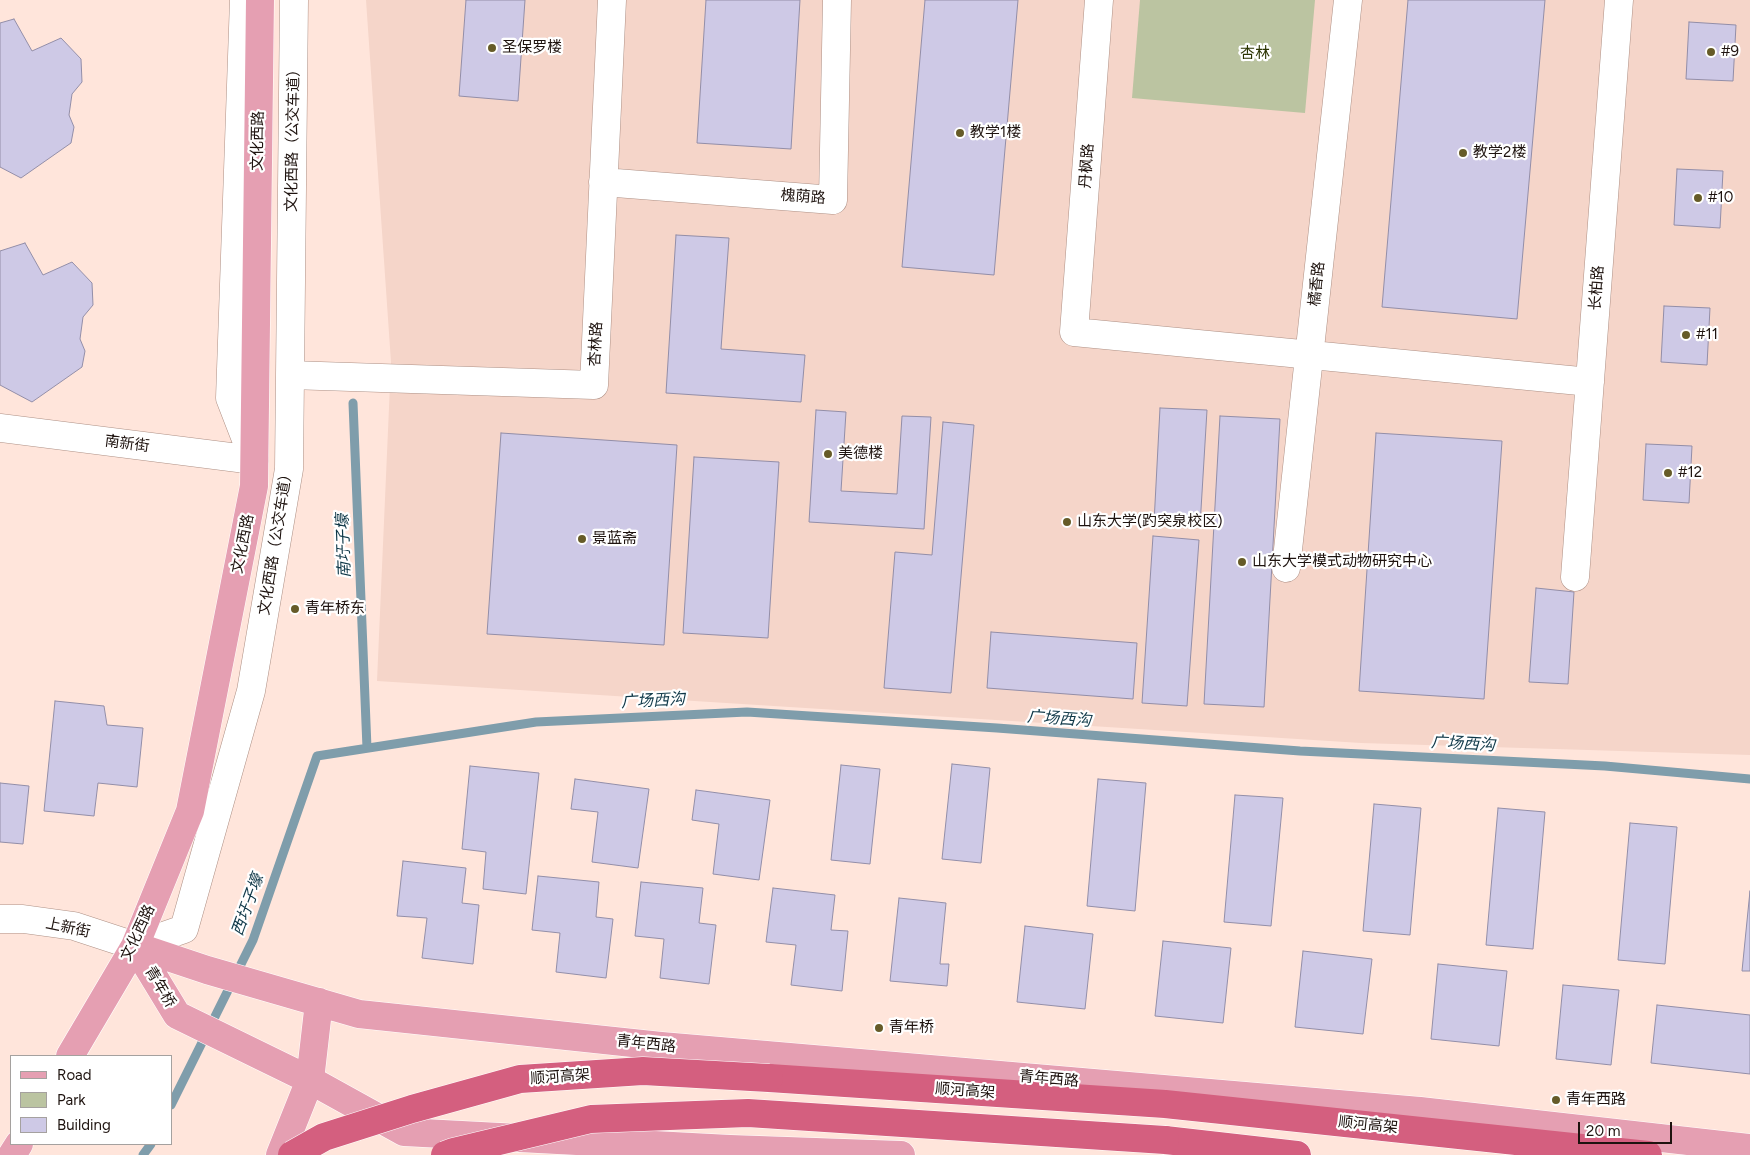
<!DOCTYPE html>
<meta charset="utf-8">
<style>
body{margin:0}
#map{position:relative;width:1750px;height:1155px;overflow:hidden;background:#ffe5db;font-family:Figtree,sans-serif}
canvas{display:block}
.legend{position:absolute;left:10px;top:1055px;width:162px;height:90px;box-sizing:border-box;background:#fff;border:1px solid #a5a19f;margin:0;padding:6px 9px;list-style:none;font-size:15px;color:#1e130f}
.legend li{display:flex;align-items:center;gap:10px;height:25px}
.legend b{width:25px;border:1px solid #a5a19f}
.scale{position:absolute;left:1578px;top:1122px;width:94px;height:22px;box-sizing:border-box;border:2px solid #1e130f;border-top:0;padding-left:6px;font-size:15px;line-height:18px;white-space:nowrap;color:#1e130f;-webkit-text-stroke:4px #fff;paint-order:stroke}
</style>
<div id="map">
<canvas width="1750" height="1155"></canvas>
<ul class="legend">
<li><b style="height:6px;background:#e59fb2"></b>Road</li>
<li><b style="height:14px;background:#bbc4a1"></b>Park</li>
<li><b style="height:14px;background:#cec9e6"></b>Building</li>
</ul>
<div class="scale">20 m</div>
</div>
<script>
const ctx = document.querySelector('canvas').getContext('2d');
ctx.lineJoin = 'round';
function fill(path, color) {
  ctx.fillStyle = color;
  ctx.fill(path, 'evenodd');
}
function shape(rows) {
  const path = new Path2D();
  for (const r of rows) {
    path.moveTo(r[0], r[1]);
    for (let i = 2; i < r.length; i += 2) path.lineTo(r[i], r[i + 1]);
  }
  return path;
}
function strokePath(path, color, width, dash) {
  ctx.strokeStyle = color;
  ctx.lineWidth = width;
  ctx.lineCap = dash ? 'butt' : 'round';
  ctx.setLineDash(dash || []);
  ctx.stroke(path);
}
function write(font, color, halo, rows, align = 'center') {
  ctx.font = font + ' Figtree,"Noto Sans SC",sans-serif';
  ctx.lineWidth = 4.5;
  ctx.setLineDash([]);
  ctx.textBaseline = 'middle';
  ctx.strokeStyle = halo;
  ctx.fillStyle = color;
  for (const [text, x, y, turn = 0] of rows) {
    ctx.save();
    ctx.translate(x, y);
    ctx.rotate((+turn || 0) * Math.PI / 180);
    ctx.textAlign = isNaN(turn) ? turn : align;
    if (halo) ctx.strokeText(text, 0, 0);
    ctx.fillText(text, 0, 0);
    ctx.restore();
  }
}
fill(shape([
 [366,0,1750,0,1750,755,1361,743,377,681,391,362]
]), '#f5d5c9');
fill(shape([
 [1140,0,1315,0,1305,113,1132,98]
]), '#bbc4a1');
strokePath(shape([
 [353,403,367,748],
 [171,1105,253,940,317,756,536,722,747,712,997,728,1300,751,1605,766,1750,779],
 [143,1155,151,1144]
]), '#7f9dab', 9);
const building = shape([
 [466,0,525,0,518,101,459,96,466,0],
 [706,0,800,0,791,149,697,143,706,0],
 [925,0,1018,0,994,275,902,267,925,0],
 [1408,0,1545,0,1517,319,1382,307,1408,0],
 [14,19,32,51,61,38,81,59,82,82,72,94,69,115,74,127,71,143,21,178,0,167,0,23,14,19],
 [1689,22,1736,25,1733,81,1686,79,1689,22],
 [1677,169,1723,171,1720,228,1674,225,1677,169],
 [676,235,729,238,721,349,805,355,801,402,666,393,676,235],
 [25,243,43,275,72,262,92,283,93,305,83,317,80,339,85,351,82,367,32,402,0,385,0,251,25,243],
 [1664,306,1710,308,1707,365,1661,362,1664,306],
 [1160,408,1207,410,1200,526,1154,523,1160,408],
 [816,410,846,412,841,491,897,494,902,416,931,417,924,529,809,522,816,410],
 [1220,416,1280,419,1264,707,1204,704,1220,416],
 [943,422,974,425,951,693,884,688,895,552,932,555,943,422],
 [501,433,677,445,664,645,487,634,501,433],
 [1376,433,1502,441,1484,699,1359,691,1376,433],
 [1646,444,1692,446,1689,503,1643,500,1646,444],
 [694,457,779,462,768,638,683,633,694,457],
 [1153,536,1199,540,1187,706,1142,703,1153,536],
 [1536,588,1574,592,1568,684,1529,682,1536,588],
 [991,632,1137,643,1133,699,987,688,991,632],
 [55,701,104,706,107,725,143,728,137,787,98,783,94,816,44,811,55,701],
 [952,764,990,768,981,863,942,859,952,764],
 [841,765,880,769,870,864,831,860,841,765],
 [470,766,539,773,526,894,483,889,486,852,462,849,470,766],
 [575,779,649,789,638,868,592,862,598,812,571,809,575,779],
 [1098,779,1146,783,1135,911,1087,906,1098,779],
 [0,783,29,786,23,844,0,842,0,783],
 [696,790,770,800,759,880,713,874,719,824,692,820,696,790],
 [1235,795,1283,798,1271,926,1224,922,1235,795],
 [1374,804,1421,808,1410,935,1363,931,1374,804],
 [1498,808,1545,812,1533,949,1486,945,1498,808],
 [1630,823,1677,827,1665,964,1618,960,1630,823],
 [403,861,466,868,462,903,479,905,473,964,422,958,427,918,397,916,403,861],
 [538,876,599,882,596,917,613,919,606,978,556,972,560,933,532,930,538,876],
 [641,882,703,888,699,923,716,925,709,984,660,978,664,939,635,936,641,882],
 [773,888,835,895,831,930,848,931,842,991,791,985,796,945,766,942,773,888],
 [1750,891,1750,971,1742,971,1750,891],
 [899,898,946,903,940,964,949,964,947,986,890,981,899,898],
 [1025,926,1093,934,1085,1009,1017,1002,1025,926],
 [1163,941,1231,948,1223,1023,1155,1016,1163,941],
 [1303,951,1372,959,1363,1034,1295,1027,1303,951],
 [1438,964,1507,971,1499,1046,1431,1039,1438,964],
 [1563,985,1619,990,1611,1065,1556,1059,1563,985],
 [1657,1005,1750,1015,1750,1074,1651,1063,1657,1005]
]);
fill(building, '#cec9e6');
strokePath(building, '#938ea8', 1);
const minor = shape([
 [1099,0,1074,332,1590,382],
 [603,182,833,200,837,0],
 [290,375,594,385,612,0],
 [0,428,254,460,230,398,244,0],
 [1286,568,1348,0],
 [1575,577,1619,0],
 [0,919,23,919,74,926,135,946,184,929,251,691,289,469,294,0]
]);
const major = shape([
 [135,946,207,970,359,1014,661,1046,1420,1111,1750,1148],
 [135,946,177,1015,310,1080,404,1132,730,1149,901,1155],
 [70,1056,135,946,190,811,254,486,260,0],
 [12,1155,19,1144],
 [280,1155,310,1080,319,1002]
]);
const highway = shape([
 [769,1078,1165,1104,1648,1155],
 [1165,1140,1297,1155]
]);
strokePath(minor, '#ae9085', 29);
strokePath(major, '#fff', 29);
strokePath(highway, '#fff', 29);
strokePath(minor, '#fff', 28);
strokePath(major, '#e59fb2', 28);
strokePath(highway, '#d45f7f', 28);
const highwayBridge = shape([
 [292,1155,324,1137,412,1109,520,1079,643,1071,769,1078],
 [445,1155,453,1152,591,1119,748,1113,1165,1140]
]);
strokePath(highwayBridge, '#fff', 29, []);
strokePath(highwayBridge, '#d45f7f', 28);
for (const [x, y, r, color] of [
 [492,48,5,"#665b28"],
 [1711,52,5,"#665b28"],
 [960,133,5,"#665b28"],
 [1463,153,5,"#665b28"],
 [1698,198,5,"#665b28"],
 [1686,335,5,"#665b28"],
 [828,454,5,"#665b28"],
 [1668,473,5,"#665b28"],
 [1067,522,5,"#665b28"],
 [582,539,5,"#665b28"],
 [1242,562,5,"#665b28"],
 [295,609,5,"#665b28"],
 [879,1028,5,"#665b28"],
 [1556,1100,5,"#665b28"]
]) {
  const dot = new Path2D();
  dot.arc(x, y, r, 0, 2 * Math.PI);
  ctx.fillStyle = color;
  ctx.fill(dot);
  strokePath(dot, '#fff', 2);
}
write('15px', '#1e130f', '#fff', [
 ["圣保罗楼",502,48],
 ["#9",1721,52],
 ["教学1楼",970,133],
 ["教学2楼",1473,153],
 ["#10",1708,198],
 ["#11",1696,335],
 ["美德楼",838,454],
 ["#12",1678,473],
 ["山东大学(趵突泉校区)",1077,522],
 ["景蓝斋",592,539],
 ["山东大学模式动物研究中心",1252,562],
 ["青年桥东",305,609],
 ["青年桥",889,1028],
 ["青年西路",1566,1100]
], 'left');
write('15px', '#2b3301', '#fff', [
 ["杏林",1255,54]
]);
write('15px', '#1e130f', '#fff', [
 ["文化西路（公交车道）",293,137,-89],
 ["文化西路",258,141,-89],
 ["丹枫路",1087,166,-86],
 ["槐荫路",803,197,4],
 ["橘香路",1317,284,-84],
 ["长柏路",1597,288,-86],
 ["杏林路",596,344,-87],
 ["南新街",127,444,7],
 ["文化西路（公交车道）",276,541,-81],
 ["文化西路",243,544,-79],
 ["上新街",68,928,12],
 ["文化西路",138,933,-65],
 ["青年桥",160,987,59],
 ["青年西路",646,1044,6],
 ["顺河高架",560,1077,-4],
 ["青年西路",1049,1079,5],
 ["顺河高架",965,1091,4],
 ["顺河高架",1368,1125,6]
]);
write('italic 16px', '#0e3747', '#fff', [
 ["南圩子壕",344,546,-92],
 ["广场西沟",653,701,-3],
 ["广场西沟",1059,719,4],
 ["广场西沟",1463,744,3],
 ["西圩子壕",248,905,-70]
]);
</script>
